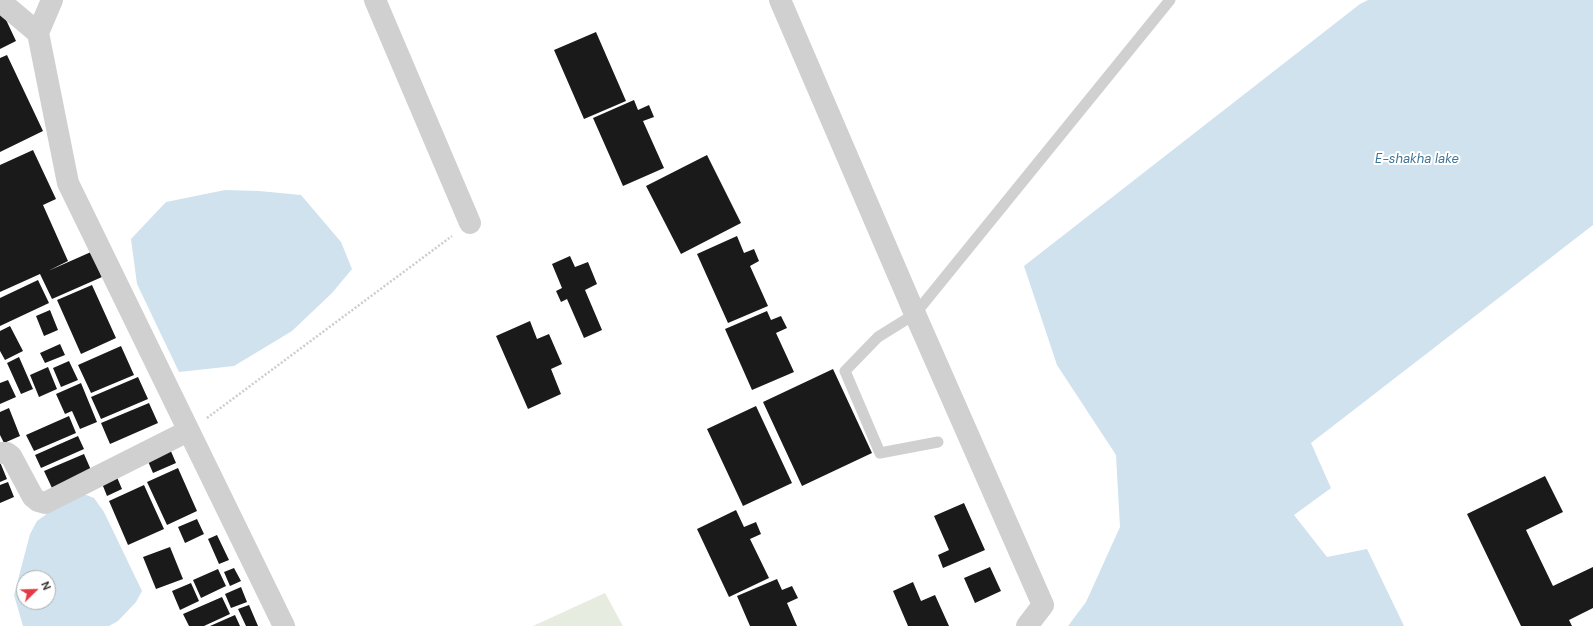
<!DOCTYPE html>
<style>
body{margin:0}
#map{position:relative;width:1593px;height:626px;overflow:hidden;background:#fff;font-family:"DM Sans",sans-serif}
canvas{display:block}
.north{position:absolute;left:16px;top:570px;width:40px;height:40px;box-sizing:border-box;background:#fff;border:1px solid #adadad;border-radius:50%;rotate:67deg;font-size:11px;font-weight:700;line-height:16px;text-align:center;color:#333}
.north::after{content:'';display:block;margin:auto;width:14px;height:18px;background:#e63946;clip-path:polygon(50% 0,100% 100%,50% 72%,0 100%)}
</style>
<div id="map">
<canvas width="1593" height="626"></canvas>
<div class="north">N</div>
</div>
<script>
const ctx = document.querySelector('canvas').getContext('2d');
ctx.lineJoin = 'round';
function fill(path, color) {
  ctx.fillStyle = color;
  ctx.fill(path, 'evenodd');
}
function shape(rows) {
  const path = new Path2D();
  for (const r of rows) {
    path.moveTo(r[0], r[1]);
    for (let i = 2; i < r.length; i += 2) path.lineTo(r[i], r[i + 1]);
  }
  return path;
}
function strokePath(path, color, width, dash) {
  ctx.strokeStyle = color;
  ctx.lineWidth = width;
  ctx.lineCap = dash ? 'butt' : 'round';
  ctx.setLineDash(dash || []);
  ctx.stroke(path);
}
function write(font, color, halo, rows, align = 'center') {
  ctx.font = font + ' "DM Sans",sans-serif';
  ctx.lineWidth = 4;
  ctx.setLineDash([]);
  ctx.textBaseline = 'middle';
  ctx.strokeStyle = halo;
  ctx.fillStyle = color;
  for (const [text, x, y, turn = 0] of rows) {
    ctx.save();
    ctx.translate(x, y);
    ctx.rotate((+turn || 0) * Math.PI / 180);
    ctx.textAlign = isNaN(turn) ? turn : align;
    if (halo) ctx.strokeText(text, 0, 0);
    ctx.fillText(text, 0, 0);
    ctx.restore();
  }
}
fill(shape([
 [605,593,623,626,533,626]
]), '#e6ecdf');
fill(shape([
 [1368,0,1593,0,1593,225,1311,443,1331,488,1294,515,1327,557,1367,549,1404,626,1068,626,1086,602,1120,527,1116,455,1057,365,1024,266,1360,4],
 [225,190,259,191,301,195,341,242,352,269,332,293,292,331,234,366,179,372,137,284,131,239,166,202],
 [81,493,94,498,104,512,142,591,136,602,118,621,109,626,23,626,14,595,30,534,37,521,52,510],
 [24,578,48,578,48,602,24,602]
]), '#cfe2ee');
fill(shape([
 [0,7,16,41,0,49],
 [596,32,626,101,584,119,554,50],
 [7,55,43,131,0,152,0,58],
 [634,100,638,110,649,105,654,117,643,121,664,168,623,186,593,118],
 [33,150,56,199,43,205,68,261,48,271,91,252,102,277,52,299,40,274,0,292,0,165],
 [707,155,741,223,681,254,646,186],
 [737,236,744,253,754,249,759,261,750,266,768,306,728,323,697,254],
 [570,256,575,267,588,262,597,284,585,290,602,330,584,338,567,299,561,302,556,291,562,288,552,264],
 [38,280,49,303,0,326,0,298],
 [92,285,116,338,81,354,57,300],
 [50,310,58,330,44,336,36,316],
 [767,311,771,320,781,316,787,328,776,333,794,372,752,390,725,329],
 [530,321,537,339,549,334,562,364,551,369,561,394,528,409,496,336],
 [10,326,23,351,5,360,0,351,0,331],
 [60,344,65,355,45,363,40,353],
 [121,346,134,375,91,393,78,365],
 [19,357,33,389,21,394,7,363],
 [69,361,78,380,61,387,53,368],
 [48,367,57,389,39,397,30,375],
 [833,369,872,453,802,486,763,402],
 [138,377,148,399,101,419,91,397],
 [8,380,16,397,0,404,0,383],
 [81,383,97,422,80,429,72,411,65,414,56,394],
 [149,403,158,423,110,444,101,423],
 [756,406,792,483,743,506,707,429],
 [9,408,20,436,4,443,0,435,0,412],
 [69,416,76,433,34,451,26,435],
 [78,436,84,449,41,468,35,455],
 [170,449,176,463,153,473,147,459],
 [84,454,91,470,52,488,44,471],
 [0,462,7,479,0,482],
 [178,468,197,511,167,525,147,482],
 [116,475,122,489,107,496,101,481],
 [1545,476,1563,512,1526,530,1553,586,1593,567,1593,608,1569,620,1572,626,1521,626,1467,514],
 [8,482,14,497,0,503,0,485],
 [144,485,164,529,128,545,109,501],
 [964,503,985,550,943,568,938,555,949,550,934,516],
 [736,510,744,527,756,522,761,534,750,539,769,578,729,597,697,529],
 [197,519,204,534,185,543,178,527],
 [217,535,229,560,219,564,208,539],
 [170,547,183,579,156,589,143,557],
 [990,567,1001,591,975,603,964,578],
 [234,568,241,581,230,586,224,572],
 [218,569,226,586,201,598,193,580],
 [777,579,782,590,792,586,798,598,787,603,797,626,750,626,737,596],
 [913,582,921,601,935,595,949,626,908,626,893,591],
 [191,583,199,601,180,610,172,591],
 [241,587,247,602,231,608,225,594],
 [222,597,230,614,204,626,189,626,183,614],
 [249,605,258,626,246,626,238,609],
 [235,615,240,626,210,626]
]), '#1a1a1a');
strokePath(shape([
 [207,418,452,236]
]), '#cdcdcd', 2.5, [2, 2]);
strokePath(shape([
 [938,442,880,453,845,371,878,337,915,314,1170,0]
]), '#d0d0d0', 11);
strokePath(shape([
 [52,0,38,33,68,183,284,626],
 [375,0,470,223],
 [780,0,915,314,1043,605,1027,626],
 [0,1,38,33],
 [0,453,7,453,11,456,33,497,38,501,45,503,188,431]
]), '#d0d0d0', 22);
write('italic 13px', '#3f7597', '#fff', [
 ["E-shakha lake",1417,160]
]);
</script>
